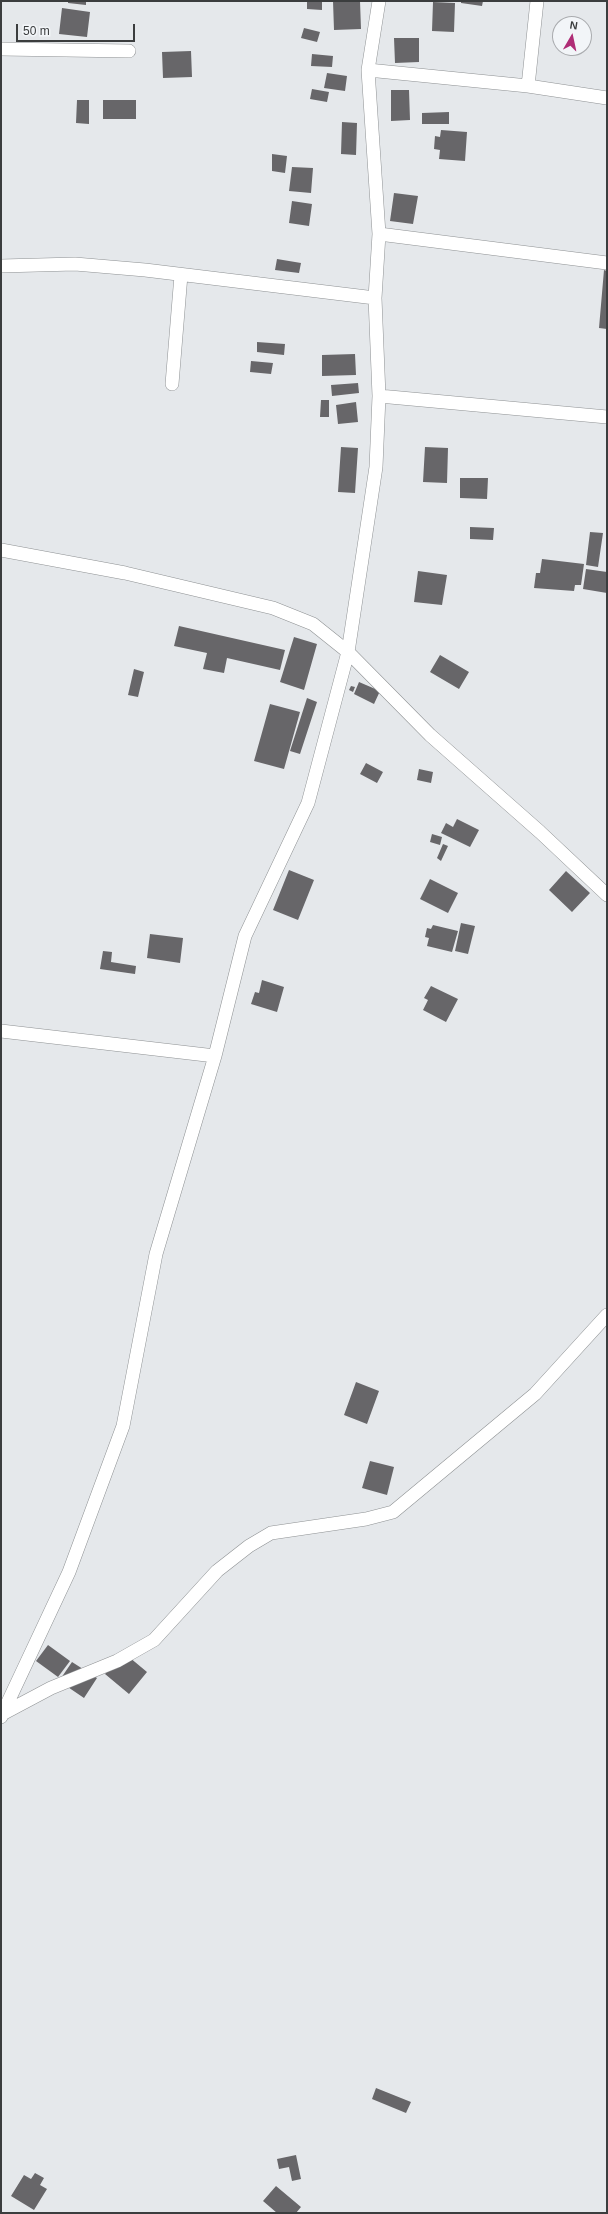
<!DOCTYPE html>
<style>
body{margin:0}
#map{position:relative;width:608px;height:2214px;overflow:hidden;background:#e5e8eb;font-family:Helvetica,sans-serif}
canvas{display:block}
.frame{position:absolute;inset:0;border:2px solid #3b3d3e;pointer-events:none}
.north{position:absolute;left:552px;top:16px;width:40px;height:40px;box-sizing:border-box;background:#f2f5f8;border:1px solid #a9abae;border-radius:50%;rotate:9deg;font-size:11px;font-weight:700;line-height:16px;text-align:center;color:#3b3d3e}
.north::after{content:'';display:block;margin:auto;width:14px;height:18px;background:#af2d76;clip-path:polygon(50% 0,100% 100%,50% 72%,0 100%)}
.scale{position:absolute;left:16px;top:24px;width:119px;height:18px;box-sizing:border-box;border:2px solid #3b3d3e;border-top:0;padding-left:5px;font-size:12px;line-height:14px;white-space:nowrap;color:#3b3d3e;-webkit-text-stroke:3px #f2f5f8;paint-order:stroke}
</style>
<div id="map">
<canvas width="608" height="2214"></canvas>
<div class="frame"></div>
<div class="north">N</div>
<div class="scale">50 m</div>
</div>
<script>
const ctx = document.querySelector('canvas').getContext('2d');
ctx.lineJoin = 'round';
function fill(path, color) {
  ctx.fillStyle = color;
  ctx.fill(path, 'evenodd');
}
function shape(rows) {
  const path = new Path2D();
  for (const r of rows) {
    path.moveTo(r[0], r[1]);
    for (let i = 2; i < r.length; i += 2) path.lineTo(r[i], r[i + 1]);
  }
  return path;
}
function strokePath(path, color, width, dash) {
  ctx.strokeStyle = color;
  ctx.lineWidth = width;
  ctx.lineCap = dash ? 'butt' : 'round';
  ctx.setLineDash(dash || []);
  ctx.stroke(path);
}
fill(shape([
 [68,1,86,1,86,5,68,3],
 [307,1,322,1,322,10,307,9],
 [333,1,360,1,361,29,334,30],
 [461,1,483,1,482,6,461,3],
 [433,2,455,3,454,32,432,31],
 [62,8,90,12,87,37,59,34],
 [304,28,320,32,317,42,301,38],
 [394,38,419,38,419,62,395,63],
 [191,51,192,77,163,78,162,52],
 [312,54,333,56,332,67,311,66],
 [327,73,347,76,345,91,324,88],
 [312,89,329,92,327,102,310,99],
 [391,90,409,90,410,120,391,121],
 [77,100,89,100,89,124,76,123],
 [103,100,136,100,136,119,103,119],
 [449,112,449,124,422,124,422,113],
 [342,122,357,123,356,155,341,154],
 [441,130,467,132,465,161,439,159,440,150,434,149,435,136,440,137],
 [272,154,287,156,285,173,272,171],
 [292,167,313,168,311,193,289,191],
 [394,193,418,196,413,224,390,221],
 [292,201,312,204,309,226,289,223],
 [277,259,301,263,299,273,275,270],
 [604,270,607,271,607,329,599,328],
 [257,342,285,344,284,355,257,352],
 [355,354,356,375,322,376,322,355],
 [251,361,273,363,271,374,250,372],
 [358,383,359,393,332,396,331,385],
 [321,400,329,400,329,417,320,417],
 [356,402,358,422,338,424,336,405],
 [341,447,358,448,355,493,338,492],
 [425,447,448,448,447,483,423,482],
 [460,478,488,478,487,499,460,498],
 [470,527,494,528,493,540,470,539],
 [590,532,603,533,598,567,586,565],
 [542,559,584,564,581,585,575,585,574,591,534,588,536,573,540,573],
 [586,569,607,572,607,593,583,589],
 [418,571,447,575,442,605,414,602],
 [179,626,285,650,280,670,227,658,224,673,203,669,207,653,174,646],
 [294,637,317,644,304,690,280,682],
 [440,655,469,672,459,689,430,672],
 [134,669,144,672,138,697,128,695],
 [359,682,380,691,374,704,354,694],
 [351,686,355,687,353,692,349,690],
 [307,698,317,702,300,754,290,751],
 [270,704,300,712,284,769,254,761],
 [366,763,383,772,377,783,360,774],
 [419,769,433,772,431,783,417,780],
 [457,819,479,830,470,847,441,833,446,823,453,827],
 [432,834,442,837,440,845,430,842],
 [443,844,448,846,441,861,437,858],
 [289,870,314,880,298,920,273,910],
 [566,871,590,893,572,912,549,890],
 [430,879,458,893,448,913,420,899],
 [461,923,475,926,468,954,455,951],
 [433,925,458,931,452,952,427,946,429,938,425,937,427,928,431,929],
 [150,934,183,938,180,963,147,958],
 [103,951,112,952,111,962,136,966,135,974,100,969],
 [262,980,284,987,277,1012,251,1004,255,992,259,993],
 [431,986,458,999,446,1022,423,1010,428,1000,424,998],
 [356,1382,379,1391,367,1424,344,1415],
 [370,1461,394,1467,387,1495,362,1488],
 [48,1645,70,1661,58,1677,36,1661],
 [123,1652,147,1672,129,1694,105,1674],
 [72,1662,97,1678,84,1698,59,1681],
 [376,2088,411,2102,406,2113,372,2099],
 [296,2155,301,2179,292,2181,289,2167,279,2169,277,2159],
 [35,2173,44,2178,40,2185,47,2189,34,2210,11,2196,24,2175,31,2179],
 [276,2186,301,2207,296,2213,277,2213,263,2201]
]), '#676669');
const street = shape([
 [1,49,129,51],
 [368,70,528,86,607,98],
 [528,86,537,1],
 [379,234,607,263],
 [1,266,75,264,145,270,375,298],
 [172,384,181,275],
 [379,396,607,417],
 [1,550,125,573,273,608,313,624,348,652,430,735,540,832,607,895],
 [1,1031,215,1056],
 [4,1713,51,1688,117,1661,154,1640,217,1571,249,1546,271,1533,366,1519,393,1512,535,1394,607,1315],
 [1,1717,69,1572,123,1426,156,1254,215,1056,245,936,308,803,348,652,376,467,379,396,375,298,379,234,368,70,379,1]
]);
strokePath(street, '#8e9193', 14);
strokePath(street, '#fff', 13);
</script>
